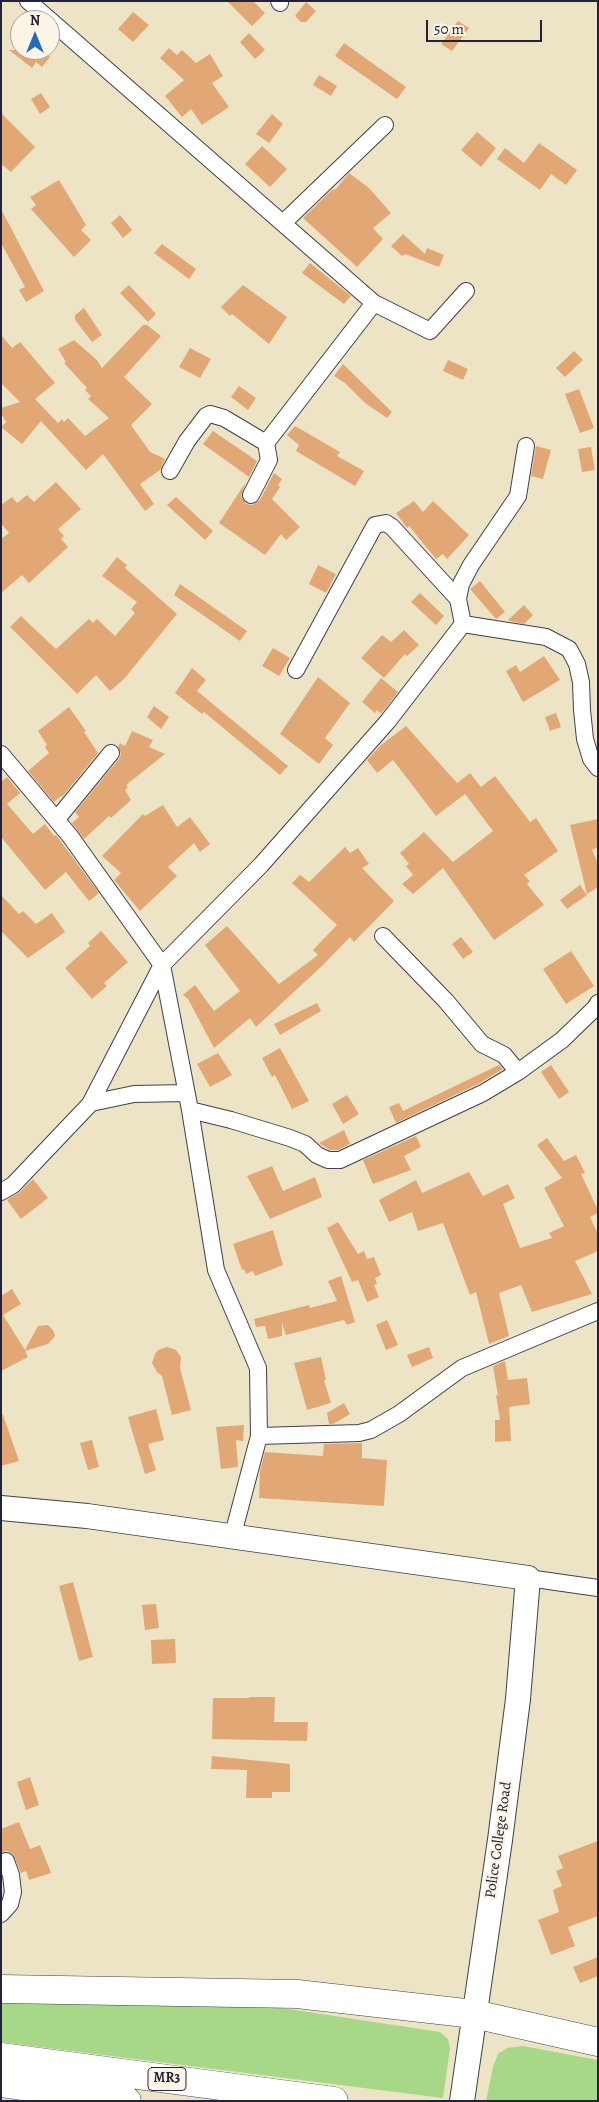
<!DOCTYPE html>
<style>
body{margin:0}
#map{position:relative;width:599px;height:2102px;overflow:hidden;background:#ede4c5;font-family:Alegreya,serif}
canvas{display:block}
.frame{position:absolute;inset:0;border:2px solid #22223b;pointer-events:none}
.north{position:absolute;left:10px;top:10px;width:50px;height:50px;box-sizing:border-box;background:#fcf5e5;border:1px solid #a5a1a1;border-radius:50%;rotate:0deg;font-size:14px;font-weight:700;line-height:20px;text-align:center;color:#22223b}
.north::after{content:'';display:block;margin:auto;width:18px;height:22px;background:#1f6fb2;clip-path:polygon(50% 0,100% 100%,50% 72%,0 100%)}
.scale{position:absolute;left:426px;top:20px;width:116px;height:22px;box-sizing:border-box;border:2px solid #22223b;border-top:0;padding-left:6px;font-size:15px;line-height:18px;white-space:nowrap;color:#22223b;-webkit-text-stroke:4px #fcf5e5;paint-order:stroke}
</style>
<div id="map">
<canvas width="599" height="2102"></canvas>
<div class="frame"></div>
<div class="north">N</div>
<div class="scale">50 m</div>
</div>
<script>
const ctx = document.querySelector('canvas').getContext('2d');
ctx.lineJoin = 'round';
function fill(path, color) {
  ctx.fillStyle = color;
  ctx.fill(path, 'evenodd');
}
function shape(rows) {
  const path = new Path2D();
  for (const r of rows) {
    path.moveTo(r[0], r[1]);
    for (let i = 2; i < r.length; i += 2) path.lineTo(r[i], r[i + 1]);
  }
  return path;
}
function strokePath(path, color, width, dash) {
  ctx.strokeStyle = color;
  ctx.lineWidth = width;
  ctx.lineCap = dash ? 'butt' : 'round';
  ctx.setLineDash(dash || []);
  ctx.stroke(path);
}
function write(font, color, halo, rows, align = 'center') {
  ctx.font = font + ' Alegreya,serif';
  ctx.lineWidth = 5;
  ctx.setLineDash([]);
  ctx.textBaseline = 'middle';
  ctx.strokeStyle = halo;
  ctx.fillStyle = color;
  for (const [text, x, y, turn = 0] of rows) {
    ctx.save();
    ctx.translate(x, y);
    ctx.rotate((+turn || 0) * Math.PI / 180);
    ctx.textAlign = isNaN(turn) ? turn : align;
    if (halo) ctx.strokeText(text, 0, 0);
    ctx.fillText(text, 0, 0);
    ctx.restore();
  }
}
fill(shape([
 [1,1999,269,2006,440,2032,448,2039,450,2049,443,2098,1,2042],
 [523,2046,598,2060,598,2101,486,2101,493,2067,498,2054,507,2048]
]), '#a6d888');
fill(shape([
 [227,1,253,1,265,13,252,26],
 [306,2,316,11,306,22,301,22,295,16],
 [133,12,149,25,133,42,118,29],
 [458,21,469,28,452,51,441,44],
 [249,33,265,50,255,59,240,42],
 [344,43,406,87,397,99,335,56],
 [169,48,177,55,182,50,196,63,210,54,223,76,212,83,229,107,202,125,191,109,182,117,165,96,184,80,160,58],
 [9,50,46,50,44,52,50,57,42,67,36,62,32,68],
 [319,75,337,86,331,96,313,85],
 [41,93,50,107,40,114,31,99],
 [1,113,35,147,11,172,1,164],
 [272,114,283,124,269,143,256,134],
 [477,132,496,148,481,167,461,150],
 [539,143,577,170,566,185,551,174,540,190,497,159,505,148,524,163],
 [262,146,287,169,270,187,245,164],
 [349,173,369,188,391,213,373,228,383,239,357,267,303,218,332,190,336,189],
 [59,180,86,225,81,230,91,240,74,257,31,209,36,205,30,197],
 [1,209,44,291,26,302,19,290,25,287,1,243],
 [120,215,132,230,123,238,111,223],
 [403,234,425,254,427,248,444,255,439,267,405,254,402,256,391,246],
 [162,244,196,269,189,279,154,253],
 [310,263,351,296,344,304,302,273],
 [129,285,156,314,148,322,120,293],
 [243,285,287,317,269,344,232,314,230,316,221,307],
 [84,308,102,335,92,342,75,320,75,315],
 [143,325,147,325,161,336,124,377,152,404,131,425,150,452,165,459,160,470,140,484,154,504,145,511,103,454,86,470,41,421,22,444,1,427,6,422,1,413,1,408,20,402,1,383,1,335,12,348,20,342,55,383,35,399,58,423,62,419,64,422,68,418,85,436,109,418,88,399,91,396,85,390,87,388,64,363,66,362,58,349,74,340,97,360,102,368],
 [190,348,211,359,200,378,179,367],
 [574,351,583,360,565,377,556,368],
 [448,360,468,369,463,380,443,371],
 [343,364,392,412,387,418,365,403,345,383,334,376],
 [239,386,256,398,248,410,231,397],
 [579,389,594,428,580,433,565,394],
 [295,426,340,452,337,456,364,471,355,486,296,451,299,445,287,435],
 [213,431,257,461,249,477,203,444],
 [536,446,551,450,543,479,531,476],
 [591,447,595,470,582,472,578,449],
 [274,473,282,479,278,485,280,487,272,499,300,527,286,540,281,534,265,555,219,523,246,482,241,496,246,504,252,505,260,500],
 [56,482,81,509,58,529,64,536,61,539,68,547,29,583,22,575,1,593,1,539,9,533,1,523,1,505,12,497,17,503,27,495,34,502],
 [176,497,213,531,205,540,167,505],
 [414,501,423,512,433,501,469,535,447,559,443,554,436,559,409,526,407,528,396,513],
 [117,557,127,565,125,568,177,614,124,679,110,691,96,675,77,694,10,627,21,616,56,649,89,619,93,623,97,619,115,636,135,613,131,609,137,602,102,576],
 [318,565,336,574,326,593,309,584],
 [480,581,505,612,496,619,470,589],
 [180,584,247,631,240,641,174,595],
 [420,593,444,616,436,625,411,602],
 [524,605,533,615,524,624,510,621,508,620],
 [404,630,419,645,407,656,405,654,384,678,361,658,382,635,391,642],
 [273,648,290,658,279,676,262,666],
 [544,656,560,680,523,702,506,671,516,665,520,672],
 [192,668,206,680,197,691,288,766,280,775,204,712,202,714,175,693],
 [318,677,350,703,325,738,333,745,319,764,280,734],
 [381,678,398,692,381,714,377,710,375,713,362,702],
 [154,706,169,717,161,729,147,717],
 [69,707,86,731,84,732,98,753,62,797,61,796,54,802,28,771,49,753,45,747,47,745,38,731],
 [556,713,561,727,550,731,545,717],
 [406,726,457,783,470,773,481,787,495,776,530,822,536,818,558,851,524,875,530,881,527,884,544,905,494,940,443,868,413,894,402,884,413,875,406,866,409,864,400,853,424,832,453,862,493,831,465,794,436,816,393,760,377,773,367,760,381,745],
 [132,731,153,740,149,747,165,754,126,785,128,787,125,790,131,800,111,818,109,816,84,839,72,823,79,817,75,812,119,759,121,754,118,747,120,743,125,746],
 [7,777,20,793,7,804,33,834,45,824,54,836,56,835,99,893,89,901,66,872,45,890,1,837,1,782],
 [163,805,177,827,190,817,210,844,200,852,194,843,168,867,177,876,140,911,114,880,121,873,102,856,143,814,145,816],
 [598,819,598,847,592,850,598,863,598,887,587,894,570,825],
 [345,847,350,853,358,848,369,864,362,868,394,901,354,942,350,937,323,965,256,1027,250,1018,214,1048,188,999,183,995,195,985,214,1011,240,991,205,945,227,926,279,984,318,955,313,950,337,925,292,883,300,875,309,882],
 [580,885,587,895,567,909,560,900],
 [1,895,19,914,23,911,36,924,52,913,65,932,28,958,1,931],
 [101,931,128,962,104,983,107,986,92,999,65,968,90,946,88,943],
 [461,937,473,952,463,959,452,944],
 [571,951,594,986,566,1004,543,969],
 [317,1003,321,1011,280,1035,274,1024],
 [280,1048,309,1101,292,1109,275,1075,272,1077,262,1058],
 [218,1053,232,1075,210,1087,197,1064],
 [499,1065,503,1069,478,1084,396,1123,389,1107,399,1103,403,1111],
 [551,1065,569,1092,559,1099,541,1072],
 [347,1095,359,1114,343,1124,332,1104],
 [344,1130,350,1144,338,1150,330,1150,319,1143],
 [416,1136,421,1147,404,1156,411,1170,373,1184,363,1160],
 [547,1138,564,1161,576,1155,585,1173,581,1174,598,1210,598,1213,590,1217,598,1234,598,1251,575,1261,592,1294,532,1312,521,1285,499,1293,509,1336,489,1344,476,1292,470,1295,443,1223,418,1231,412,1212,389,1222,379,1200,416,1180,422,1193,469,1172,483,1196,508,1184,515,1198,503,1204,520,1248,552,1238,549,1233,564,1226,544,1188,562,1178,537,1145],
 [272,1166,283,1191,315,1177,322,1197,270,1219,247,1176],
 [33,1179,48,1198,21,1219,7,1200,20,1192],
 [338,1222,358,1254,364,1251,367,1259,374,1257,381,1275,375,1278,377,1284,374,1285,379,1297,367,1302,358,1280,352,1282,327,1228],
 [273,1230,283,1265,255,1276,253,1271,246,1274,244,1269,242,1270,233,1244],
 [341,1276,355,1322,347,1325,344,1320,286,1335,282,1323,282,1336,268,1339,265,1326,256,1327,254,1319,309,1305,310,1308,337,1301,328,1281],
 [12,1289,21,1304,3,1315,25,1350,38,1326,48,1325,53,1330,55,1336,48,1344,25,1351,28,1357,1,1371,1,1296],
 [387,1320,398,1345,386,1350,376,1325],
 [167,1347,176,1350,181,1357,180,1368,191,1410,172,1415,162,1376,157,1372,152,1363,155,1354,158,1350],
 [429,1347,433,1358,412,1367,407,1355],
 [321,1357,326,1380,324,1380,331,1403,307,1410,294,1363],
 [505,1361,508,1380,527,1378,530,1404,509,1407,511,1441,495,1442,495,1420,500,1420,496,1395,498,1396,493,1366],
 [344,1403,350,1414,333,1424,329,1424,327,1413],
 [156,1409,164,1440,148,1444,156,1470,145,1474,128,1417],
 [1,1415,3,1415,19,1461,1,1466],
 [244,1425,243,1441,236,1440,238,1467,221,1469,216,1427],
 [92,1440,99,1467,88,1470,80,1443],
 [362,1443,362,1458,387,1460,384,1506,259,1498,260,1470,265,1452,323,1456,324,1444],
 [73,1582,93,1657,79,1661,59,1586],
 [156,1604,159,1628,145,1630,142,1605],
 [175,1639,176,1663,152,1664,151,1640],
 [249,1697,275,1697,274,1722,308,1722,307,1741,212,1739,213,1698,249,1698],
 [212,1756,290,1764,290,1792,272,1792,272,1798,246,1798,247,1770,211,1769],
 [30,1777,39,1805,26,1810,17,1782],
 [19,1822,30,1849,40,1845,51,1873,29,1880,26,1871,21,1873,13,1854,7,1851,1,1852,1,1829],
 [598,1841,598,1916,568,1927,575,1946,551,1955,538,1920,559,1912,553,1890,562,1886,556,1871,563,1868,558,1856],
 [598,1957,598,1976,580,1983,573,1967]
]), '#e1a875');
const street = shape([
 [28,1,50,20],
 [279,1,280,3],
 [50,20,374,303,430,331,466,291],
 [284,222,385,125],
 [170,471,187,441,206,416,210,414,224,418,266,443,374,303],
 [251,495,269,460,266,443],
 [463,624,546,637,569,649,577,664,581,682,582,710,585,739,591,759,598,768],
 [296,670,375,525,386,523,392,527,458,599],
 [1,754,70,836,162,965,190,1110,216,1270,258,1368,259,1436,232,1538],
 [57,819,111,753],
 [383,936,446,1001,482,1044,504,1055,518,1072],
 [91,1103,134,1094,186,1093],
 [190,1110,231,1120,290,1138,305,1144,317,1155,328,1160,340,1160,483,1093,518,1072,562,1040,595,1008,598,1003],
 [1,1192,13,1185,90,1104,162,965,261,865,388,721,463,624,458,599,461,584,471,565,518,496,526,446],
 [259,1436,359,1433,371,1430,399,1414,462,1368,598,1311],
 [528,1578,598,1588],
 [1,1914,10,1904,13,1892,11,1875,6,1861]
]);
const secondary = shape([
 [1,1508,87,1516,528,1578,518,1699,500,1840,462,2101]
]);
const highway = shape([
 [1,1989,297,1994,474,2014,598,2042],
 [1,2057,334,2101],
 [1,2083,127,2101]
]);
strokePath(street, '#403f50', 18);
strokePath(secondary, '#403f50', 26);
strokePath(highway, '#403f50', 29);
strokePath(street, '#fff', 16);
strokePath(secondary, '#fff', 24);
strokePath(highway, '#fff', 28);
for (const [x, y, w] of [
 [167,2079,38]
]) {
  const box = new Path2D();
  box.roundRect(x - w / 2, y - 11.5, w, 23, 4);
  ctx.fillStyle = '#fcf5e5';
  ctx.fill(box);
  strokePath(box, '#22223b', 1);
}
write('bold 14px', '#22223b', null, [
 ["MR3",167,2079]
]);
write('15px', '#22223b', '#fcf5e5', [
 ["Police College Road",499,1840,-82]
]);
</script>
